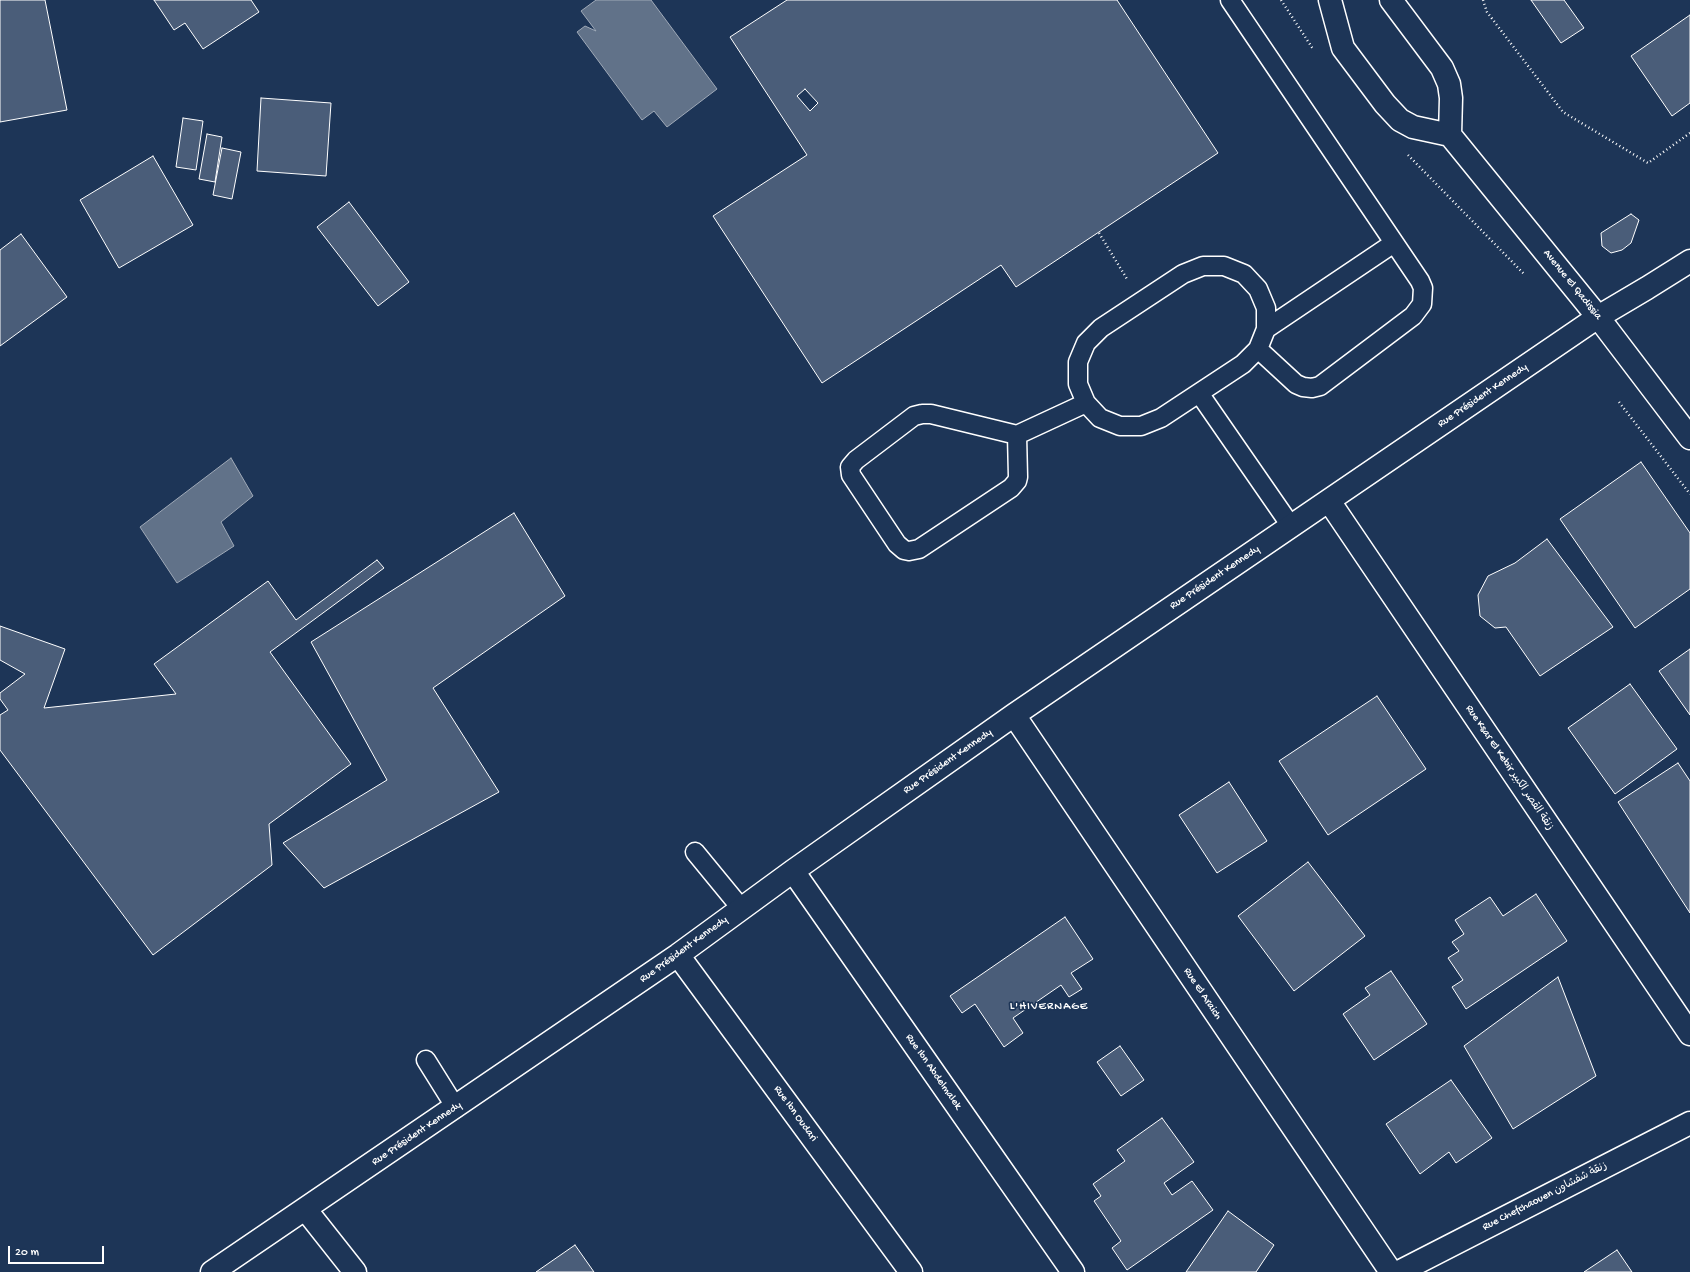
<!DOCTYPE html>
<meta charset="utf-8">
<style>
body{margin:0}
#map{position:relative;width:1690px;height:1272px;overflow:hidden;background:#1d3557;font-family:"Gochi Hand",sans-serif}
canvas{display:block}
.scale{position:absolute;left:8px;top:1246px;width:96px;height:18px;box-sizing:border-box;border:2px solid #fff;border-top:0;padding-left:5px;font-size:12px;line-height:14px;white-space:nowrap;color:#fff;-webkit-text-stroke:3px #1d3557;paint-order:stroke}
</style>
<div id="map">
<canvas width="1690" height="1272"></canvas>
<div class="scale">20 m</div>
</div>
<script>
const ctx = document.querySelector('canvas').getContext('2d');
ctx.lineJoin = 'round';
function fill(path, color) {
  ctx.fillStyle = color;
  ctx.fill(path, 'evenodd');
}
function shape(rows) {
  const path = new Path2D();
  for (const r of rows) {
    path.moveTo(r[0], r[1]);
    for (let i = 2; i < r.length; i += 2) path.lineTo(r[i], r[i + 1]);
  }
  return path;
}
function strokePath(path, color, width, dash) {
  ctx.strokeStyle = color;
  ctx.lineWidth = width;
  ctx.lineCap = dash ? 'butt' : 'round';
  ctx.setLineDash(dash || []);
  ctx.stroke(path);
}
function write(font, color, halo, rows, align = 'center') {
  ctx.font = font + ' "Gochi Hand","Playpen Sans Arabic",sans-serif';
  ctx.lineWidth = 3.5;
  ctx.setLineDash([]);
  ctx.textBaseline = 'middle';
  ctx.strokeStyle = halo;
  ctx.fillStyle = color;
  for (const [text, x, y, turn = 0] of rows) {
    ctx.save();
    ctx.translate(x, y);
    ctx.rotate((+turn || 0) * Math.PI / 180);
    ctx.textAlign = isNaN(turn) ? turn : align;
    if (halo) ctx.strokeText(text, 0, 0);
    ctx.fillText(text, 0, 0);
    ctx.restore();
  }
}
const water = shape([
 [596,0,651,0,717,89,667,127,654,111,642,120,577,32,585,26,596,31,581,11,596,0],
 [231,458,253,496,221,522,234,546,177,583,140,527,231,458]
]);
fill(water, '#617289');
strokePath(water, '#a0aab8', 1);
const building = shape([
 [0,0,45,0,67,110,0,122,0,0],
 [154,0,251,0,259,12,203,49,185,23,174,30,154,0],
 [787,0,1117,0,1218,153,1016,287,1001,265,822,383,713,216,807,155,730,37,787,0],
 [1531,0,1564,0,1584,28,1561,43,1531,0],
 [1690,15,1690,103,1672,116,1631,56,1690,15],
 [805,89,818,103,810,111,797,96,805,89],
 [261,98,331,103,326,176,257,171,261,98],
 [183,118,203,121,196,170,176,167,183,118],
 [207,134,222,137,215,182,199,179,207,134],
 [222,148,241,152,232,199,213,195,222,148],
 [153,156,193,225,119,268,80,200,153,156],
 [349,202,409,282,378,306,317,227,349,202],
 [1631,214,1639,220,1631,243,1622,250,1611,253,1602,246,1601,233,1631,214],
 [21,234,67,297,0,346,0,250,21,234],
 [1641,462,1690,533,1690,589,1635,628,1560,519,1641,462],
 [514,513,565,596,433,688,499,792,324,888,283,843,387,780,311,642,514,513],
 [1547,539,1613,627,1540,676,1506,627,1495,628,1480,616,1478,595,1488,576,1515,563,1547,539],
 [377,560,384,568,270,652,351,764,269,824,272,865,153,955,0,750,0,715,8,710,0,699,0,693,25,674,0,660,0,626,65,649,44,708,176,694,154,664,268,581,296,620,377,560],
 [1690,649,1690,715,1659,671,1690,649],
 [1630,684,1677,749,1615,794,1568,728,1630,684],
 [1377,696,1426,769,1328,835,1279,761,1377,696],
 [1678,763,1690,781,1690,913,1618,802,1678,763],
 [1229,782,1267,841,1217,873,1179,815,1229,782],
 [1308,862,1365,936,1294,991,1238,916,1308,862],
 [1536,894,1567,941,1466,1009,1452,987,1463,980,1448,958,1459,951,1452,942,1464,934,1455,920,1490,897,1503,916,1536,894],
 [1065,917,1093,959,1071,973,1082,989,1069,997,1061,985,1013,1018,1023,1033,1004,1047,975,1004,962,1013,950,996,1065,917],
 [1391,971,1427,1024,1374,1060,1343,1014,1370,995,1365,988,1391,971],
 [1558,977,1596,1076,1513,1129,1464,1046,1558,977],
 [1120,1046,1144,1080,1121,1096,1097,1062,1120,1046],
 [1451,1080,1492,1138,1456,1163,1449,1152,1420,1174,1386,1124,1451,1080],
 [1162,1118,1194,1162,1164,1183,1172,1195,1192,1181,1213,1210,1127,1270,1112,1248,1121,1241,1094,1201,1101,1196,1093,1184,1125,1161,1117,1150,1162,1118],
 [1228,1211,1274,1245,1256,1272,1186,1272,1228,1211],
 [575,1245,594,1272,536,1272,575,1245],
 [1617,1250,1632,1272,1584,1272,1617,1250]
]);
fill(building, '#4a5d79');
strokePath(building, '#fff', 1);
const service = shape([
 [1230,0,1420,281,1423,288,1422,304,1413,316,1320,386,1312,388,1303,387,1296,384,1258,349],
 [1203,266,1224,266,1244,274,1258,289,1266,308,1266,329,1258,349,1243,364,1161,418,1141,426,1120,426,1100,418,1086,403,1078,384,1078,362,1086,343,1101,328,1183,274,1203,266],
 [1266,329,1394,243],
 [1199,393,1291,526],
 [922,414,931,414,1017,435,1018,477,1017,481,1011,488,919,549,909,551,904,550,897,544,851,475,850,467,856,460,914,416,922,414],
 [1017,435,1086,403],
 [695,852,741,908],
 [426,1060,456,1108]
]);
const minor = shape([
 [1330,0,1343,48,1385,104,1400,120,1413,127,1450,135,1598,317,1690,438],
 [1391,0,1442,68,1449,84,1451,98,1450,135],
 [1329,501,1690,1034],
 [1014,715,1391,1272],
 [793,871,1073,1272],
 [678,955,911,1272],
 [306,1210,355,1272],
 [212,1272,678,955,793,871,1014,715,1598,317,1647,288,1690,261],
 [1399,1272,1690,1123]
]);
strokePath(service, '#fff', 21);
strokePath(minor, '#fff', 25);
strokePath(shape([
 [1281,0,1313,49],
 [1483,0,1487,12,1563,112,1648,163,1690,133],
 [1408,155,1525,275],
 [1099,233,1127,279],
 [1619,402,1690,494]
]), '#fff', 2.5, [1, 3]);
strokePath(service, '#1d3557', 18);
strokePath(minor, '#1d3557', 22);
write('11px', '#fff', '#1d3557', [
 ["Avenue El Qadissia",1572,285,51],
 ["Rue Président Kennedy",1483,396,-34],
 ["Rue Président Kennedy",1215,578,-34],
 ["Rue Président Kennedy",948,762,-35],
 ["Rue Ksar El Kebir زنقة القصر الكبير",1509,768,56],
 ["Rue Président Kennedy",684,950,-36],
 ["Rue El Araich",1202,994,56],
 ["Rue Ibn Abdelmalek",933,1072,55],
 ["Rue Ibn Oudari",795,1114,54],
 ["Rue Président Kennedy",417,1134,-34],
 ["Rue Chefchaouen زنقة شفشاون",1545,1197,-27]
]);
ctx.letterSpacing = '1px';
write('12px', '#fff', '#1d3557', [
 ["L'HIVERNAGE",1049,1007]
]);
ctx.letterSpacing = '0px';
</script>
